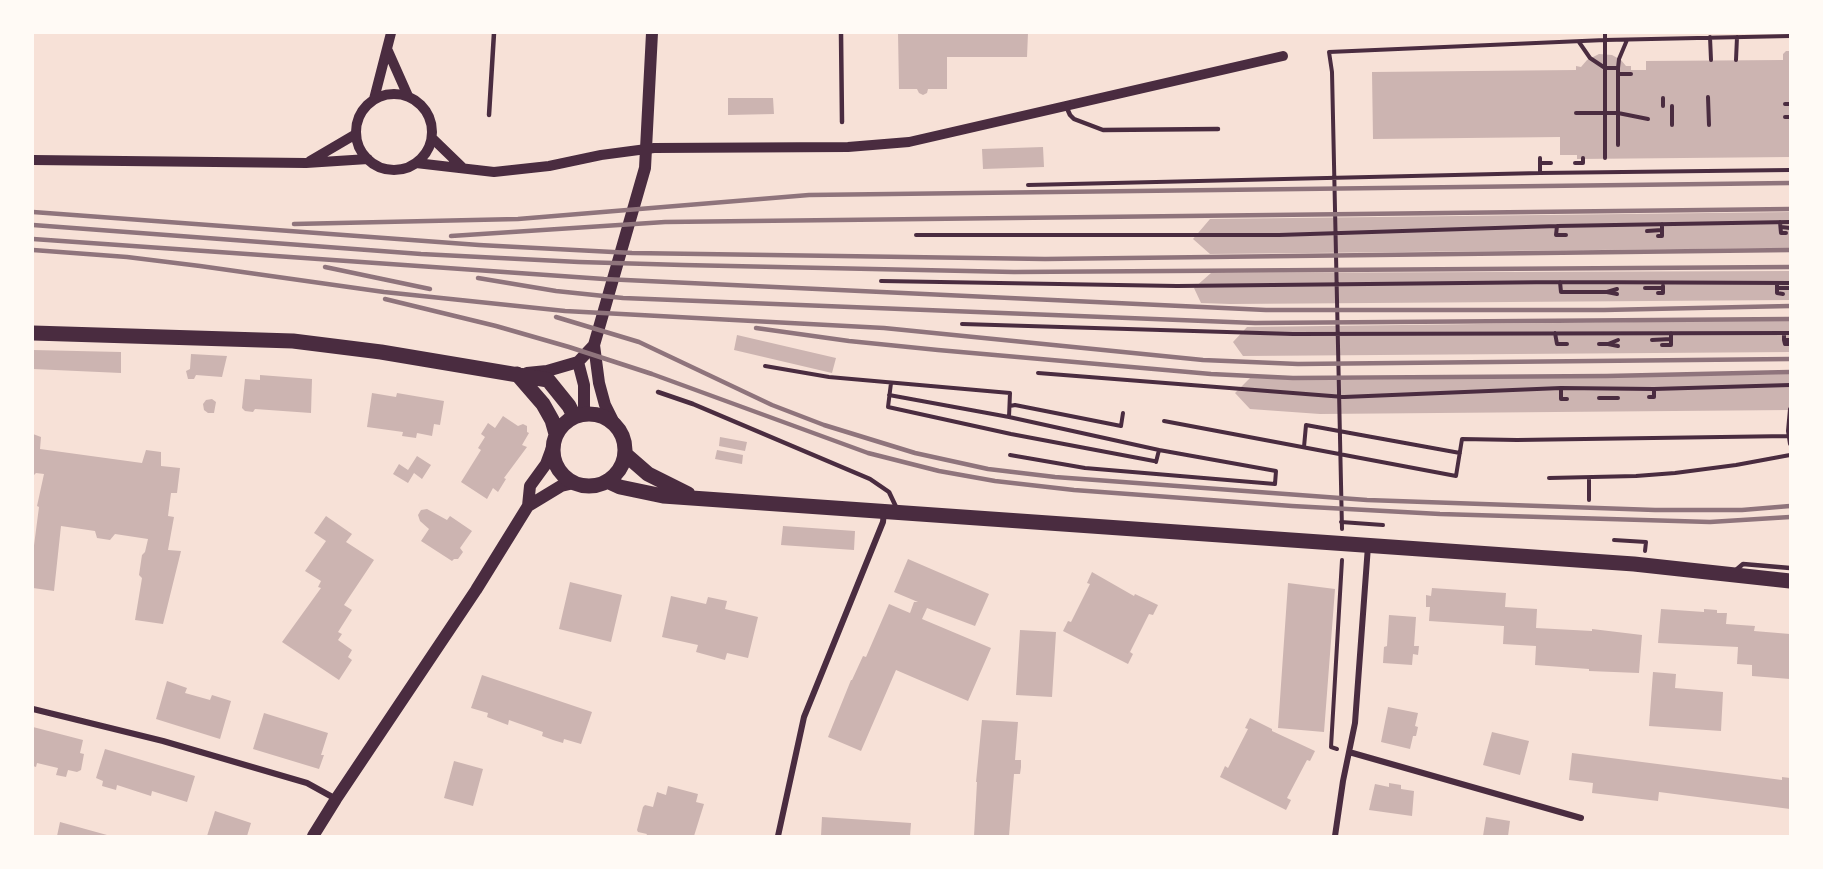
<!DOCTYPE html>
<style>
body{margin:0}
#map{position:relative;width:1823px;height:869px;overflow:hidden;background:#f7e1d7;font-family:Helvetica,sans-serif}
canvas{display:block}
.frame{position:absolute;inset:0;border:34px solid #fffaf5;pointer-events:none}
</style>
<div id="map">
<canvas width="1823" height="869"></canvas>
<div class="frame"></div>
</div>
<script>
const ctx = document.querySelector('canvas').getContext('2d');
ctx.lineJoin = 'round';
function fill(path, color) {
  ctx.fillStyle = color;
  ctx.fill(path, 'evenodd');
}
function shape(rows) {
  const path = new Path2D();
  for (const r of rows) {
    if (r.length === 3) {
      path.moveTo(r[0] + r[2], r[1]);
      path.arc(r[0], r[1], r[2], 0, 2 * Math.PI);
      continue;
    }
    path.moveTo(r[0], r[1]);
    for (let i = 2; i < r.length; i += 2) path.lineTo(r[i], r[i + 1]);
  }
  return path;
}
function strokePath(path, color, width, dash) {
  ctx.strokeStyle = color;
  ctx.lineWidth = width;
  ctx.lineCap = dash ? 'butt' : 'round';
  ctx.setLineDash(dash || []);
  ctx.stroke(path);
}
fill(shape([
 [898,33,1028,33,1027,57,947,57,947,89,928,89,927,93,923,95,919,93,917,89,899,89],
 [1786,51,1790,51,1790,157,1577,159,1577,155,1560,155,1560,137,1373,139,1372,72,1576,70,1576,66,1581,67,1587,60,1599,54,1612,55,1621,60,1626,66,1631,66,1631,70,1646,70,1646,61,1783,60,1783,54],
 [728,98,773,98,774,114,728,115],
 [1043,147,1044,167,983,169,982,149],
 [1790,212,1790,248,1210,254,1193,239,1210,219],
 [1790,271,1790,300,1230,304,1201,303,1194,288,1211,273],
 [1790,320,1790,352,1243,356,1233,342,1247,327],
 [737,335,836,358,832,373,734,350],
 [33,350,121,352,121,373,33,369],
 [191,354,227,356,222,377,196,375,194,379,188,379,186,371,190,369],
 [1790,374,1790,410,1320,414,1250,409,1235,393,1250,378,1355,380],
 [260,375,312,379,311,413,255,409,253,412,245,411,242,408,245,379,260,380],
 [372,393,396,397,397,393,444,401,440,425,434,424,432,436,417,433,416,438,402,436,403,432,367,427],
 [212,399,216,402,214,413,208,413,204,410,203,404,206,400],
 [503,416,518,426,523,424,527,426,527,432,529,433,522,445,527,447,504,478,506,479,498,492,493,488,487,499,461,482,481,450,478,448,485,437,481,434,488,423,495,428],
 [33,434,41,437,40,449,142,463,146,450,161,452,161,466,180,468,177,493,171,493,168,516,174,517,168,550,181,551,163,624,135,620,142,578,139,575,142,555,145,552,148,539,115,534,110,540,97,538,95,531,61,526,54,591,33,588,33,553,39,507,37,506,44,474,36,473,33,476],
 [720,437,747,442,745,451,719,446],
 [717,450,743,455,742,464,715,459],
 [417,456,431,465,422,479,414,473,408,483,393,474,399,464,408,470],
 [427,509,447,520,450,516,472,531,460,548,463,552,458,559,454,559,452,561,421,541,429,529,420,521,418,515,421,510],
 [326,516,352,534,346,542,374,560,344,605,352,610,338,632,342,634,338,640,352,650,348,657,352,660,339,680,282,642,321,588,318,587,321,581,305,571,326,541,314,533],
 [783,526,855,531,854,550,781,545],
 [908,559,989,594,975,626,927,608,922,619,991,648,968,701,896,670,861,751,828,737,851,680,852,680,863,656,866,657,889,604,910,613,914,602,918,602,894,592],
 [1092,572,1134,596,1135,594,1158,605,1153,615,1149,614,1130,652,1133,654,1128,664,1063,631,1068,621,1071,622,1090,584,1087,583],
 [570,582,622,595,611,642,559,629],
 [1288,583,1335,589,1324,732,1278,728],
 [1432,588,1506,593,1505,607,1537,609,1536,628,1592,631,1592,629,1642,635,1639,673,1589,671,1589,669,1535,665,1536,646,1503,644,1504,626,1429,621,1430,607,1426,607,1426,595,1431,596],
 [671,596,706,604,708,597,727,601,725,609,758,617,748,658,727,653,725,660,696,652,698,645,662,637],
 [1661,609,1704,612,1704,609,1717,610,1717,613,1727,613,1726,624,1755,626,1754,631,1790,634,1790,679,1752,676,1752,665,1737,664,1738,647,1658,643],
 [1389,615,1416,617,1414,646,1419,646,1418,655,1413,654,1412,665,1383,663,1384,647,1387,646],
 [1020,630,1056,632,1052,697,1016,695],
 [1653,672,1676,674,1675,688,1723,692,1721,731,1649,726],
 [482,675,592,712,581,744,564,739,563,743,553,740,542,736,543,732,509,720,508,725,487,717,488,713,471,708],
 [167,681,187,688,185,693,210,700,212,695,231,701,220,739,156,719],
 [1388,707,1418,713,1415,726,1418,727,1416,736,1413,736,1410,749,1381,742],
 [264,713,328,733,321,755,324,755,319,769,253,749],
 [1250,718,1272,729,1272,731,1315,751,1310,761,1307,760,1287,798,1291,800,1286,810,1220,777,1225,766,1228,768,1248,729,1245,728],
 [982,720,1018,722,1015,760,1021,760,1021,767,1020,774,1014,774,1009,836,974,836,977,782,976,782],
 [33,727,83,740,80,753,84,754,81,770,77,772,68,770,66,777,56,775,58,768,37,763,36,767,33,766],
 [1492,732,1529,741,1520,775,1483,765],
 [105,749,195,776,187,802,152,791,151,796,117,785,116,790,102,786,103,781,96,778],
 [1572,753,1782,780,1782,777,1790,778,1790,809,1659,792,1658,801,1592,793,1593,783,1569,780],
 [454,761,483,769,473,806,444,798],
 [1389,783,1401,785,1401,789,1414,791,1412,816,1369,810,1375,784,1389,787],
 [668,786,698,794,696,802,704,804,694,836,646,836,647,834,638,832,637,830,643,807,645,805,653,807,657,792,666,795],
 [215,811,251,823,247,836,207,836],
 [822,817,911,823,910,836,821,836],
 [1486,817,1510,821,1508,836,1483,836],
 [60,822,107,835,107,836,57,836]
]), '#ccb4b1');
strokePath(shape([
 [1710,37,1711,60],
 [1579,42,1590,58,1605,68,1618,68],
 [1736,60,1737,37],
 [1618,74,1631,74],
 [1708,97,1709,125],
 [1785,104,1790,104],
 [1663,106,1663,98],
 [1672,106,1672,125],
 [1576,113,1618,113,1648,119],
 [1785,117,1790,117],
 [1618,145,1618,68,1619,59,1627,40],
 [1605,158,1605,33],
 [1540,163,1551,163],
 [1575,163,1583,163,1583,158],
 [1540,173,1790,170],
 [1028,185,1540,173,1540,158],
 [1780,222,1781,233,1786,233],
 [1557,226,1556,235,1566,235],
 [1781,227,1790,228],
 [1647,231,1662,230],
 [916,235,1279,235,1557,226,1790,222],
 [1658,236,1662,236,1662,224],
 [881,281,1177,286,1560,282,1790,283],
 [1560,282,1561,292,1607,292],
 [1777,283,1777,293,1783,294],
 [1645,288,1663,288],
 [1777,288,1790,288],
 [1658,293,1663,293,1663,286],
 [1617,294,1607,292,1617,289],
 [962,324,1293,334,1790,333],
 [1555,333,1557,344,1567,344],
 [1784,333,1784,340,1790,340],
 [1618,340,1608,344,1618,346],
 [1652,340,1671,339],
 [1784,340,1785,344,1790,344],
 [1599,344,1608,344],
 [1662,345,1671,345,1671,333],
 [765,366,829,377,1010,393,1009,417],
 [1038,373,1344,397,1561,388,1654,389,1790,385],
 [891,383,888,407,1011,434,1154,461],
 [1561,388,1561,399,1567,399],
 [889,395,1009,417,1159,450,1276,471,1275,484,1085,468,1010,455],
 [1649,397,1654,397,1654,389],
 [1599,398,1618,398],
 [1010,406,1015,405,1121,426,1123,413],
 [1790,409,1788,431,1790,444],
 [1164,421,1456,476,1462,439,1517,440,1789,436],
 [1304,447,1306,425,1460,453],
 [1156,462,1159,450],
 [1549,478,1636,476,1675,473,1736,465,1790,455],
 [1589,500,1589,478],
 [1341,522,1383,525],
 [1342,529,1332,72,1329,52,1605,40,1790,36],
 [1614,540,1646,542,1645,551],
 [1337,749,1331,747,1342,560]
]), '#4a2c40', 4);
strokePath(shape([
 [841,33,842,122],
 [1066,106,1070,115,1074,119,1103,130,1218,129],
 [489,115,494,33],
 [658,392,693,404,870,479,889,492,897,509],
 [1736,570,1743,564,1790,568]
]), '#4a2c40', 4.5);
strokePath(shape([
 [33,709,163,741,307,783,336,799],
 [1349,752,1581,818],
 [778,836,804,717,883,522,884,512],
 [1335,836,1343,781,1355,723,1368,546]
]), '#4a2c40', 6);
strokePath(shape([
 [388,51,408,96],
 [394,132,38],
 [374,99,391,33],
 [432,138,463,168],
 [33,160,306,163,368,159],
 [310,161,356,134],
 [416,163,494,172,549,166,601,155,654,148,848,147,909,142,1283,56]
]), '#4a2c40', 10);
strokePath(shape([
 [578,362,584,385,584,414],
 [527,373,547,371,578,362,594,345],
 [614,423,605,405,599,383,594,345,645,168,652,33],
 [528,506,561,486,574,483],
 [313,836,336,799,476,590,528,506,530,486,546,464,553,445]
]), '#4a2c40', 12);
strokePath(shape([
 [33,333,293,341,381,352,548,380,569,406,574,416],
 [517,374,543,404,552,420,556,434],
 [589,450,36],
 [625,454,648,474,688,494],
 [607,481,620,487,663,496,1634,564,1790,581]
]), '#4a2c40', 15);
strokePath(shape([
 [33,212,479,245,632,253,1045,259,1790,250],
 [294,224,518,219,809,195,1790,183],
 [33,225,421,254,579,262,683,265,1014,272,1790,267],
 [451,236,665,222,1790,209],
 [33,239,604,279,1266,310,1604,310,1790,306],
 [33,250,127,257,200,266,384,292,565,311,884,328,1203,360,1298,364,1790,359],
 [325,267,430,289],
 [478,278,556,291,623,298,1255,323,1790,319],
 [385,299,496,326,569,347,652,374,868,453,939,471,995,481,1074,490,1292,506,1440,514,1710,522,1790,517],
 [556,317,639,342,772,405,824,425,915,453,988,469,1055,477,1367,500,1655,510,1742,510,1790,506],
 [756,328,849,341,938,350,1211,374,1293,378,1607,376,1790,372]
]), '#8f747c', 4.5);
</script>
